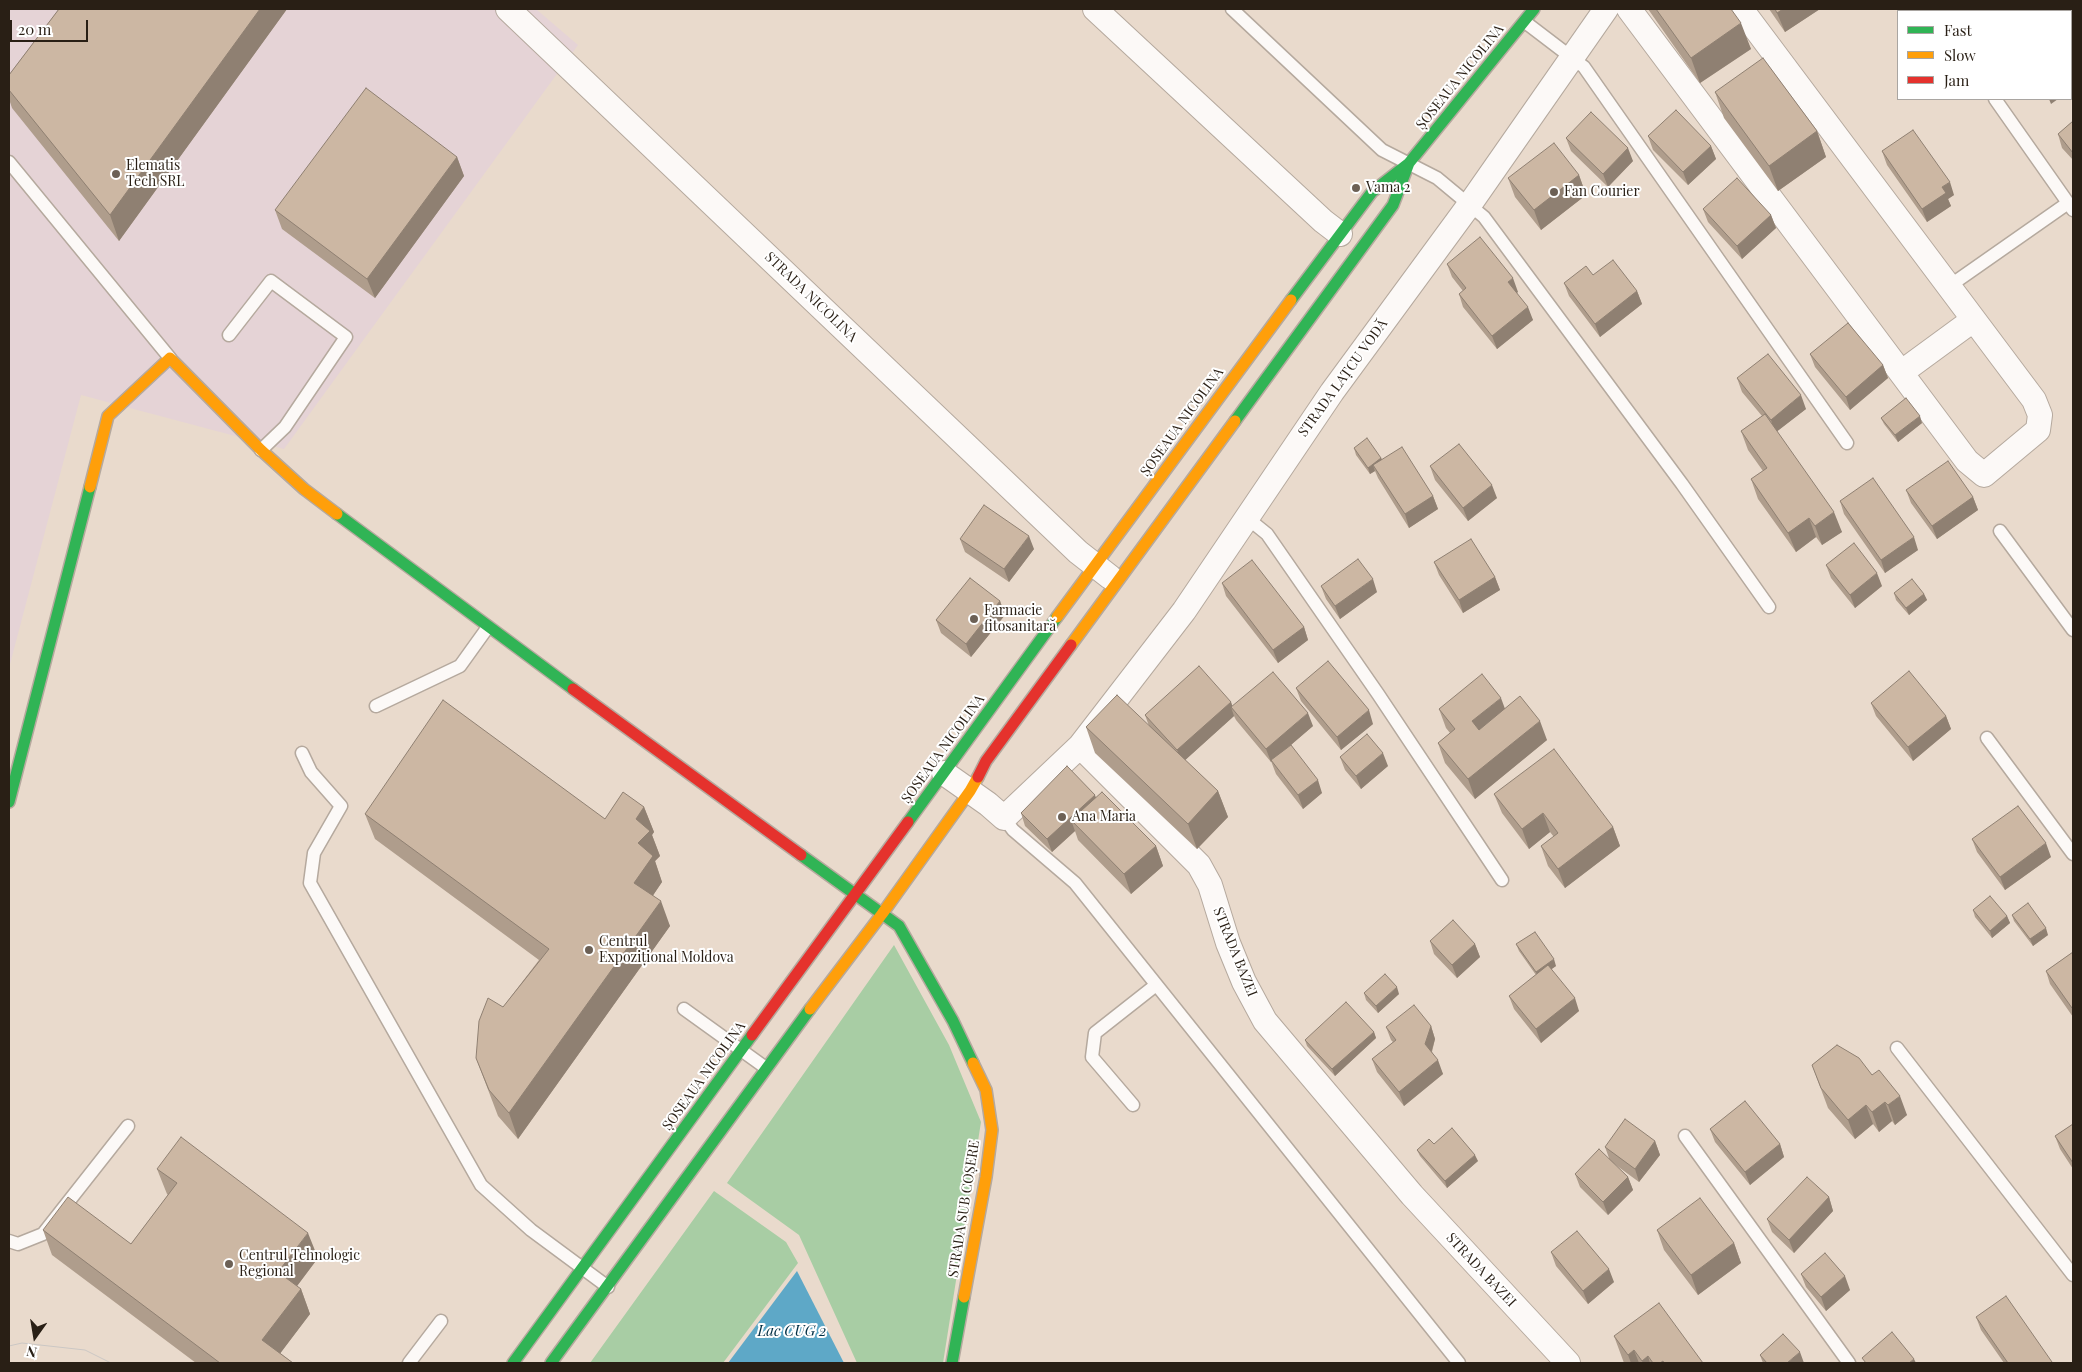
<!DOCTYPE html>
<meta charset="utf-8">
<style>
body{margin:0}
#map{position:relative;width:2082px;height:1372px;overflow:hidden;background:#e9dacc;font-family:"Playfair Display",serif}
canvas{display:block}
.frame{position:absolute;inset:0;border:10px solid #291f15;pointer-events:none}
.legend{position:absolute;left:1897px;top:10px;width:175px;height:90px;box-sizing:border-box;background:#fff;border:1px solid #a9a5a1;margin:0;padding:6px 9px;list-style:none;font-size:15px;color:#291f15}
.legend li{display:flex;align-items:center;gap:10px;height:25px}
.legend b{width:25px;border:1px solid #a9a5a1}
.north{position:absolute;left:10px;top:1312px;width:50px;height:50px;-webkit-text-stroke:4px #fff;paint-order:stroke;rotate:193deg;font-size:14px;font-weight:700;line-height:20px;text-align:center;color:#291f15}
.north::after{content:'';display:block;margin:auto;width:18px;height:22px;background:#291f15;clip-path:polygon(50% 0,100% 100%,50% 72%,0 100%)}
.scale{position:absolute;left:10px;top:20px;width:78px;height:22px;box-sizing:border-box;border:2px solid #291f15;border-top:0;padding-left:6px;font-size:15px;line-height:18px;white-space:nowrap;color:#291f15;-webkit-text-stroke:4px #fff;paint-order:stroke}
</style>
<div id="map">
<canvas width="2082" height="1372"></canvas>
<div class="frame"></div>
<ul class="legend">
<li><b style="height:6px;background:#30b455"></b>Fast</li>
<li><b style="height:6px;background:#ff9f0a"></b>Slow</li>
<li><b style="height:6px;background:#e5322d"></b>Jam</li>
</ul>
<div class="north">N</div>
<div class="scale">20 m</div>
</div>
<script>
const ctx = document.querySelector('canvas').getContext('2d');
ctx.lineJoin = 'round';
function fill(path, color) {
  ctx.fillStyle = color;
  ctx.fill(path, 'evenodd');
}
function shape(rows) {
  const path = new Path2D();
  for (const r of rows) {
    path.moveTo(r[0], r[1]);
    for (let i = 2; i < r.length; i += 2) path.lineTo(r[i], r[i + 1]);
  }
  return path;
}
function strokePath(path, color, width, dash) {
  ctx.strokeStyle = color;
  ctx.lineWidth = width;
  ctx.lineCap = dash ? 'butt' : 'round';
  ctx.setLineDash(dash || []);
  ctx.stroke(path);
}
function write(font, color, halo, rows, align = 'center') {
  ctx.font = font + ' "Playfair Display",serif';
  ctx.lineWidth = 4;
  ctx.setLineDash([]);
  ctx.textBaseline = 'middle';
  ctx.strokeStyle = halo;
  ctx.fillStyle = color;
  for (const [text, x, y, turn = 0] of rows) {
    ctx.save();
    ctx.translate(x, y);
    ctx.rotate((+turn || 0) * Math.PI / 180);
    ctx.textAlign = isNaN(turn) ? turn : align;
    if (halo) ctx.strokeText(text, 0, 0);
    ctx.fillText(text, 0, 0);
    ctx.restore();
  }
}
fill(shape([
 [9,9,536,9,578,45,284,449,81,395,9,668]
]), '#e5d3d6');
fill(shape([
 [894,945,949,1045,981,1122,943,1363,857,1363,799,1235,727,1183],
 [714,1191,786,1242,798,1263,723,1363,590,1363]
]), '#a8cda4');
fill(shape([
 [797,1271,844,1363,728,1363]
]), '#5ea8c7');
const lane = shape([
 [1232,9,1382,150,1437,178,1484,217,1682,484,1769,607],
 [1933,9,1934,11],
 [1525,22,1584,67,1847,443],
 [1995,99,2073,210],
 [9,162,170,358],
 [1948,287,2068,203],
 [229,335,271,281,346,337,285,427,261,450],
 [1246,517,1267,534,1378,694,1502,880],
 [2000,531,2073,630],
 [376,706,460,666,488,627],
 [1987,738,2073,854],
 [302,753,311,772,341,806,314,853,310,883,481,1185,531,1230,608,1287],
 [1004,818,1013,830,1075,883,1459,1363],
 [684,1009,766,1068],
 [1897,1048,2073,1275],
 [1133,1105,1092,1057,1095,1033,1156,985],
 [1685,1136,1849,1363],
 [9,1241,18,1244,43,1234,128,1126],
 [409,1363,441,1321]
]);
const street = shape([
 [508,9,1078,552,1110,577],
 [1095,9,1323,221,1340,234],
 [1629,9,1967,461,1984,475,2038,430,2040,415,2034,400,1741,9],
 [1902,372,1973,320],
 [1080,746,1199,865,1210,885,1228,943,1244,982,1265,1021,1412,1195,1568,1363],
 [944,773,988,804,1004,818,1080,746,1184,611,1332,392,1470,204,1606,9]
]);
const fast = shape([
 [1291,300,1372,192,1409,163,1534,9],
 [1235,421,1393,205,1409,163],
 [337,514,573,689],
 [9,802,90,487],
 [908,822,1057,617],
 [801,855,899,926,953,1021,973,1063],
 [513,1363,752,1035],
 [551,1363,810,1009],
 [952,1363,964,1297]
]);
const slow = shape([
 [90,487,108,416,170,358,261,450,304,489,337,514],
 [1057,617,1291,300],
 [1071,645,1235,421],
 [810,1009,882,914,970,791,978,777],
 [964,1297,986,1177,992,1130,986,1090,973,1063]
]);
const jam = shape([
 [573,689,801,855],
 [978,777,986,761,1071,645],
 [752,1035,908,822]
]);
strokePath(lane, '#b5a99e', 15);
strokePath(street, '#b5a99e', 26);
strokePath(fast, '#b5a99e', 14);
strokePath(slow, '#b5a99e', 14);
strokePath(jam, '#b5a99e', 14);
strokePath(lane, '#fcf9f7', 12);
strokePath(street, '#fcf9f7', 24);
strokePath(fast, '#30b455', 11);
strokePath(slow, '#ff9f0a', 11);
strokePath(jam, '#e5322d', 11);
strokePath(shape([
 [9,1346,22,1343,85,1350,111,1363]
]), '#cbc7c4', 1);
fill(shape([
 [59,9,287,9,119,241,12,108,9,99,9,75],
 [1648,9,1731,9,1751,49,1700,83],
 [1769,9,1820,9,1785,32],
 [1715,92,1817,131,1826,157,1778,191,1724,118],
 [2073,121,2073,160,2062,148,2058,134],
 [1648,136,1711,146,1716,159,1688,185,1653,150],
 [1566,138,1633,161,1608,187,1571,151],
 [1882,151,1954,195,1948,199,1951,206,1927,222,1887,165],
 [457,157,464,176,375,298,282,229,275,210],
 [1579,175,1586,195,1541,230,1515,197,1508,178],
 [1703,209,1771,215,1776,228,1742,259,1708,222],
 [1447,264,1518,292,1517,293,1533,320,1497,349,1463,307,1459,294,1463,291,1452,277],
 [1593,275,1637,291,1642,304,1600,337,1569,296,1564,283],
 [1810,354,1883,365,1888,378,1850,410,1815,367],
 [1737,378,1806,409,1777,431,1842,532,1822,545,1816,537,1796,552,1758,499,1751,479,1763,471,1748,450,1741,431,1762,416,1742,392],
 [1881,418,1922,423,1898,442,1884,424],
 [1354,448,1381,458,1382,459,1433,496,1438,509,1409,528,1378,478,1375,471,1370,474,1356,455],
 [1430,466,1497,498,1468,521,1435,480],
 [1906,490,1973,497,1978,510,1937,539,1911,503],
 [1840,501,1918,550,1885,573,1844,514],
 [960,539,1034,549,1009,582,965,552],
 [1434,562,1495,577,1500,590,1463,613,1439,575],
 [1826,565,1882,586,1855,608,1831,578],
 [1222,583,1304,627,1308,640,1278,663,1226,596],
 [1321,586,1377,592,1340,619,1326,599],
 [1894,593,1924,594,1927,600,1909,615,1896,600],
 [1000,601,1005,615,971,657,941,633,936,620],
 [1296,688,1373,724,1341,750,1301,701],
 [1231,702,1232,706,1313,726,1285,750,1322,793,1303,809,1276,774,1271,761,1271,762,1236,720,1234,716,1185,760,1218,791,1228,817,1197,849,1095,753,1086,727,1149,726,1145,715],
 [1871,703,1946,716,1951,729,1913,761,1876,716],
 [1505,708,1547,740,1475,799,1445,763,1438,743,1450,733,1446,728,1439,709],
 [1340,757,1388,766,1361,789,1345,770],
 [1494,794,1613,827,1620,846,1565,888,1548,866,1541,846,1554,837,1550,832,1529,849,1502,813],
 [1096,797,1156,846,1163,866,1131,894,1078,840,1075,831,1052,852,1025,826,1021,813],
 [644,807,654,832,652,835,660,856,655,861,662,882,653,895,670,926,518,1139,498,1116,476,1058,503,1007,539,960,375,839,365,814,605,819],
 [1972,839,2051,857,2005,890,1977,852],
 [1973,910,2007,916,2010,923,1992,938,1975,917],
 [2012,915,2048,935,2033,946,2014,921],
 [1430,941,1475,944,1480,957,1457,978,1434,954],
 [1516,944,1556,966,1551,969,1579,1011,1541,1043,1514,1009,1509,996,1536,975,1519,951],
 [2073,952,2073,1017,2050,984,2046,971],
 [1364,993,1399,994,1378,1013,1366,1000],
 [1431,1026,1435,1039,1432,1052,1443,1074,1404,1106,1377,1072,1372,1059,1393,1042,1391,1040,1386,1027],
 [1374,1032,1376,1038,1335,1076,1307,1046,1305,1040],
 [1837,1045,1907,1115,1895,1125,1892,1121,1879,1132,1873,1124,1855,1139,1828,1108,1812,1065],
 [2073,1124,2073,1169,2060,1149,2055,1136],
 [1710,1129,1780,1144,1784,1157,1750,1185,1715,1142],
 [1655,1141,1660,1155,1639,1182,1613,1163,1628,1177,1633,1190,1608,1215,1580,1187,1575,1174,1609,1158,1605,1147],
 [1434,1144,1478,1161,1447,1188,1420,1156,1417,1150],
 [157,1169,318,1258,297,1286,301,1289,310,1314,280,1353,293,1363,196,1363,52,1255,43,1230,131,1244,168,1195,167,1194],
 [1829,1197,1833,1211,1794,1253,1772,1232,1767,1219],
 [1657,1230,1734,1243,1741,1263,1698,1295,1664,1250],
 [1551,1252,1614,1282,1588,1304,1556,1266],
 [1801,1274,1850,1290,1826,1311,1806,1287],
 [1976,1317,2052,1363,2004,1363,1981,1330],
 [1614,1336,1703,1363,1624,1363],
 [1760,1355,1804,1363,1763,1363]
]), '#af9d8c');
fill(shape([
 [260,9,287,9,119,241,110,215],
 [1783,9,1820,9,1785,32,1777,13],
 [1741,23,1751,49,1700,83,1691,58],
 [2073,72,2073,88,2071,90,2071,73],
 [2049,99,2058,99,2051,104],
 [1817,131,1826,157,1778,191,1769,166],
 [1711,146,1716,159,1688,185,1683,172],
 [1628,148,1633,161,1608,187,1603,174],
 [457,157,464,176,375,298,367,279],
 [1579,175,1586,195,1541,230,1534,210],
 [1950,182,1954,195,1948,199,1951,206,1927,222,1922,209,1942,187],
 [1771,215,1776,228,1742,259,1737,246],
 [1513,278,1518,292,1513,295,1508,282],
 [1637,291,1642,304,1600,337,1595,324],
 [1528,307,1533,320,1497,349,1492,336],
 [1883,365,1888,378,1850,410,1846,397],
 [1801,395,1806,409,1775,433,1771,420],
 [1920,416,1922,423,1898,442,1895,435],
 [1381,458,1384,464,1373,465,1375,471,1370,474,1368,468],
 [1492,485,1497,498,1468,521,1463,508],
 [1433,496,1438,509,1409,528,1405,514],
 [1973,497,1978,510,1937,539,1932,526],
 [1834,512,1842,532,1822,545,1815,526],
 [1809,518,1816,537,1796,552,1788,533],
 [1029,536,1034,549,1009,582,1004,569],
 [1914,537,1918,550,1885,573,1881,560],
 [1877,573,1882,586,1855,608,1850,595],
 [1495,577,1500,590,1463,613,1459,600],
 [1373,579,1377,592,1340,619,1335,606],
 [1924,594,1927,600,1909,615,1906,608],
 [1000,601,1005,615,971,657,966,644],
 [1304,627,1308,640,1278,663,1273,650],
 [1501,698,1508,717,1479,741,1472,721],
 [1231,702,1234,711,1231,707,1234,716,1182,763,1177,750],
 [1369,710,1373,724,1341,750,1337,737],
 [1308,713,1313,726,1271,762,1266,749],
 [1946,716,1951,729,1913,761,1908,747],
 [1540,721,1547,740,1475,799,1468,779],
 [1383,753,1388,766,1361,789,1356,776],
 [1318,780,1322,793,1303,809,1298,795],
 [1218,791,1228,817,1197,849,1188,824],
 [1095,795,1100,809,1071,820,1075,831,1052,852,1047,839],
 [644,807,654,832,652,835,660,856,655,861,662,882,644,909,634,883,638,843,636,819],
 [1543,813,1550,832,1529,849,1522,829],
 [1613,827,1620,846,1565,888,1558,869],
 [2046,843,2051,857,2005,890,2000,877],
 [1156,846,1163,866,1131,894,1124,874],
 [661,901,670,926,518,1139,509,1113],
 [2007,916,2010,923,1992,938,1990,931],
 [2046,928,2048,935,2033,946,2030,939],
 [1475,944,1480,957,1457,978,1452,965],
 [1554,959,1556,966,1538,979,1536,972],
 [1397,987,1399,994,1378,1013,1376,1006],
 [1575,998,1579,1011,1541,1043,1536,1029],
 [1431,1026,1435,1039,1430,1057,1425,1044],
 [1374,1032,1376,1038,1335,1076,1332,1069],
 [1438,1060,1443,1074,1404,1106,1399,1092],
 [1900,1096,1907,1115,1895,1125,1888,1105],
 [1885,1102,1892,1121,1879,1132,1872,1112],
 [1866,1105,1873,1124,1855,1139,1848,1120],
 [1655,1141,1660,1155,1639,1182,1635,1169],
 [1780,1144,1784,1157,1750,1185,1745,1172],
 [1475,1155,1478,1161,1447,1188,1445,1181],
 [1628,1177,1633,1190,1608,1215,1603,1202],
 [1829,1197,1833,1211,1794,1253,1789,1240],
 [308,1233,318,1258,288,1298,278,1272],
 [1734,1243,1741,1263,1698,1295,1691,1275],
 [1609,1269,1614,1282,1588,1304,1583,1291],
 [1845,1276,1850,1290,1826,1311,1821,1297],
 [301,1289,310,1314,273,1363,262,1340],
 [1634,1350,1639,1363,1631,1363,1628,1355],
 [1800,1352,1804,1363,1787,1363],
 [1648,1356,1650,1363,1643,1363,1642,1361],
 [1914,1359,1916,1363,1909,1363]
]), '#8f8072');
const building = shape([
 [59,9,260,9,110,215,9,90,9,75,59,9],
 [1656,9,1731,9,1741,23,1691,58,1656,9],
 [1775,9,1783,9,1777,13,1775,9],
 [2071,46,2073,50,2073,72,2071,73,2071,46],
 [1763,58,1817,131,1769,166,1715,92,1763,58],
 [366,88,457,157,367,279,275,210,366,88],
 [1676,110,1711,146,1683,172,1648,136,1676,110],
 [1591,112,1628,148,1603,174,1566,138,1591,112],
 [2073,121,2073,153,2058,134,2073,121],
 [1913,130,1950,182,1942,187,1946,193,1922,209,1882,151,1913,130],
 [1554,143,1579,175,1534,210,1508,178,1554,143],
 [1737,178,1771,215,1737,246,1703,209,1737,178],
 [1480,237,1513,278,1508,282,1528,307,1492,336,1459,294,1466,288,1447,264,1480,237],
 [1613,260,1637,291,1595,324,1564,283,1586,266,1593,275,1613,260],
 [1848,323,1883,365,1846,397,1810,354,1848,323],
 [1768,354,1801,395,1771,420,1737,378,1768,354],
 [1906,398,1920,416,1895,435,1881,418,1906,398],
 [1765,414,1834,512,1815,526,1809,518,1788,533,1751,479,1767,468,1741,431,1765,414],
 [1367,438,1381,458,1368,468,1354,448,1367,438],
 [1459,444,1492,485,1463,508,1430,466,1459,444],
 [1402,447,1433,496,1405,514,1373,465,1402,447],
 [1948,461,1973,497,1932,526,1906,490,1948,461],
 [1873,478,1914,537,1881,560,1840,501,1873,478],
 [984,505,1029,536,1004,569,960,539,984,505],
 [1471,539,1495,577,1459,600,1434,562,1471,539],
 [1854,543,1877,573,1850,595,1826,565,1854,543],
 [1358,559,1373,579,1335,606,1321,586,1358,559],
 [1252,560,1304,627,1273,650,1222,583,1252,560],
 [970,578,1000,601,966,644,936,620,970,578],
 [1912,579,1924,594,1906,608,1894,593,1912,579],
 [1328,661,1369,710,1337,737,1296,688,1328,661],
 [1199,666,1231,702,1177,750,1145,715,1199,666],
 [1909,671,1946,716,1908,747,1871,703,1909,671],
 [1273,672,1308,713,1266,749,1231,707,1273,672],
 [1482,674,1501,698,1472,721,1479,730,1520,696,1540,721,1468,779,1438,743,1455,729,1439,709,1482,674],
 [1117,695,1218,791,1188,824,1086,727,1117,695],
 [443,700,605,819,623,792,644,807,636,819,650,831,638,843,653,856,634,883,661,901,509,1113,489,1090,476,1058,479,1021,488,998,503,1007,549,949,365,814,443,700],
 [1367,734,1383,753,1356,776,1340,757,1367,734],
 [1291,745,1318,780,1298,795,1271,760,1291,745],
 [1554,749,1613,827,1558,869,1541,846,1558,833,1543,813,1522,829,1494,794,1554,749],
 [1067,766,1095,795,1047,839,1021,813,1067,766],
 [1102,792,1156,846,1124,874,1071,820,1102,792],
 [2018,806,2046,843,2000,877,1972,839,2018,806],
 [1990,896,2007,916,1990,931,1973,910,1990,896],
 [2028,903,2046,928,2030,939,2012,915,2028,903],
 [1453,920,1475,944,1452,965,1430,941,1453,920],
 [1535,932,1554,959,1536,972,1516,944,1535,932],
 [2073,952,2073,1007,2072,1008,2046,971,2073,952],
 [1548,965,1575,998,1536,1029,1509,996,1548,965],
 [1385,974,1397,987,1376,1006,1364,993,1385,974],
 [1346,1002,1374,1032,1332,1069,1305,1040,1346,1002],
 [1414,1005,1431,1026,1425,1044,1438,1060,1399,1092,1372,1059,1396,1040,1386,1027,1414,1005],
 [1837,1045,1859,1058,1872,1075,1879,1070,1900,1096,1888,1105,1885,1102,1872,1112,1866,1105,1848,1120,1821,1088,1812,1065,1837,1045],
 [1745,1101,1780,1144,1745,1172,1710,1129,1745,1101],
 [1625,1119,1655,1141,1635,1169,1605,1147,1625,1119],
 [2073,1124,2073,1163,2055,1136,2073,1124],
 [1452,1128,1475,1155,1445,1181,1417,1150,1429,1139,1434,1144,1452,1128],
 [181,1137,308,1233,278,1272,301,1289,262,1340,293,1363,220,1363,43,1230,68,1197,131,1244,177,1183,157,1169,181,1137],
 [1599,1149,1628,1177,1603,1202,1575,1174,1599,1149],
 [1807,1177,1829,1197,1789,1240,1767,1219,1807,1177],
 [1700,1198,1734,1243,1691,1275,1657,1230,1700,1198],
 [1577,1231,1609,1269,1583,1291,1551,1252,1577,1231],
 [1825,1253,1845,1276,1821,1297,1801,1274,1825,1253],
 [2006,1296,2052,1362,2049,1363,2008,1363,1976,1317,2006,1296],
 [1659,1303,1703,1363,1664,1363,1663,1361,1660,1363,1653,1363,1648,1356,1642,1361,1634,1350,1628,1355,1614,1336,1659,1303],
 [1892,1332,1914,1359,1909,1363,1866,1363,1862,1358,1892,1332],
 [1783,1334,1800,1352,1787,1363,1767,1363,1760,1355,1783,1334]
]);
fill(building, '#ccb7a3');
strokePath(building, '#8f8072', 1);
for (const [x, y, r, color] of [
 [116,174,5,"#6c6055"],
 [1356,188,5,"#6c6055"],
 [1554,192,5,"#6c6055"],
 [974,619,5,"#6c6055"],
 [1062,817,5,"#6c6055"],
 [589,950,5,"#6c6055"],
 [229,1264,5,"#6c6055"]
]) {
  const dot = new Path2D();
  dot.arc(x, y, r, 0, 2 * Math.PI);
  ctx.fillStyle = color;
  ctx.fill(dot);
  strokePath(dot, '#fff', 2);
}
write('14px', '#291f15', '#fff', [
 ["ȘOSEAUA NICOLINA",1460,77,-51],
 ["STRADA NICOLINA",811,297,44],
 ["STRADA LAȚCU VODĂ",1343,378,-54],
 ["ȘOSEAUA NICOLINA",1182,422,-54],
 ["ȘOSEAUA NICOLINA",943,749,-54],
 ["STRADA BAZEI",1235,952,68],
 ["ȘOSEAUA NICOLINA",704,1076,-54],
 ["STRADA SUB COȘERE",964,1209,-81],
 ["STRADA BAZEI",1481,1270,47]
]);
write('14px', '#291f15', '#fff', [
 ["Elematis",126,166],
 ["Tech SRL",126,182],
 ["Vama 2",1366,188],
 ["Fan Courier",1564,192],
 ["Farmacie",984,611],
 ["fitosanitară",984,627],
 ["Ana Maria",1072,817],
 ["Centrul",599,942],
 ["Expozițional Moldova",599,958],
 ["Centrul Tehnologic",239,1256],
 ["Regional",239,1272]
], 'left');
write('italic 15px', '#002f45', '#fff', [
 ["Lac CUG 2",792,1331]
]);
</script>
